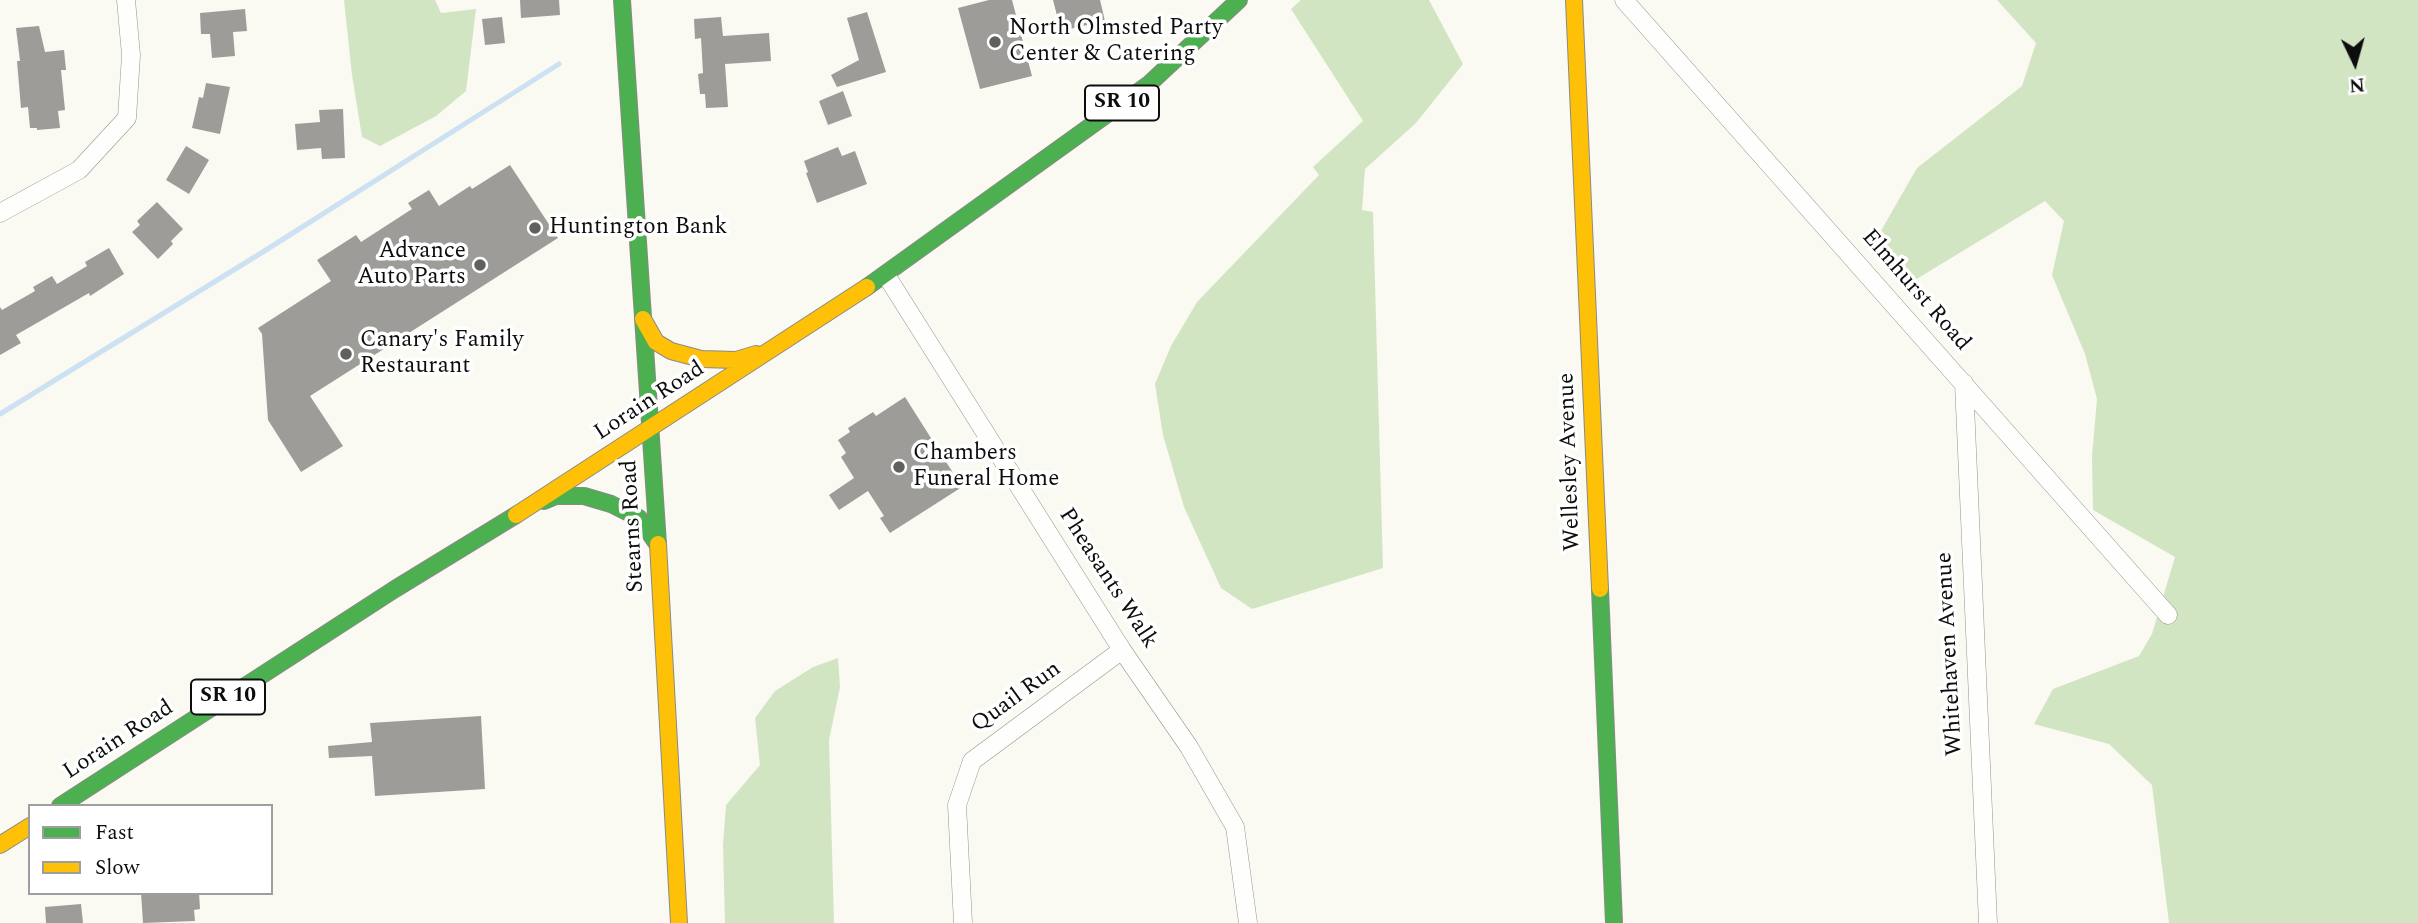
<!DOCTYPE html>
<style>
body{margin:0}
#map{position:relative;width:2418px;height:923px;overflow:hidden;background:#faf9f2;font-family:Spectral,serif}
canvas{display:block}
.legend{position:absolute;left:28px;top:804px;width:245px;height:91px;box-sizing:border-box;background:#fff;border:2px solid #9e9e9e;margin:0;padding:9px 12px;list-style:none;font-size:21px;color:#0d0d0d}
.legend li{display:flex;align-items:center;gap:14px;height:35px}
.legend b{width:35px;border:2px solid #9e9e9e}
.north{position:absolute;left:2320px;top:28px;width:70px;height:70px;-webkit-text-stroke:5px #fff;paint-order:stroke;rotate:175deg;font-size:19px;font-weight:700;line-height:28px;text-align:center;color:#0d0d0d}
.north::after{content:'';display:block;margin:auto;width:24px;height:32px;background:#0d0d0d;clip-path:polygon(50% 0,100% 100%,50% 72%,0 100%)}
</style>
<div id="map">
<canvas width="2418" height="923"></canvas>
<ul class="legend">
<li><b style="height:9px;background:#4caf50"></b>Fast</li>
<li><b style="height:9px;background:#ffc107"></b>Slow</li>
</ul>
<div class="north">N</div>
</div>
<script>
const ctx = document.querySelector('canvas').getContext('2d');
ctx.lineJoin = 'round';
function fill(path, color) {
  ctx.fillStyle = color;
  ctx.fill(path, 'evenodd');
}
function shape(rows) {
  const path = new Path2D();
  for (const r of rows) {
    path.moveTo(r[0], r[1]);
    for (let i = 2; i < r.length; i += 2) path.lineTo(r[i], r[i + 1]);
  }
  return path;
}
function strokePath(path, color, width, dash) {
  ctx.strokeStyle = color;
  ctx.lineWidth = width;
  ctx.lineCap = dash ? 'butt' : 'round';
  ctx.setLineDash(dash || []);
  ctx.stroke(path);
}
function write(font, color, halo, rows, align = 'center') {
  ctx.font = font + ' Spectral,serif';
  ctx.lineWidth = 7;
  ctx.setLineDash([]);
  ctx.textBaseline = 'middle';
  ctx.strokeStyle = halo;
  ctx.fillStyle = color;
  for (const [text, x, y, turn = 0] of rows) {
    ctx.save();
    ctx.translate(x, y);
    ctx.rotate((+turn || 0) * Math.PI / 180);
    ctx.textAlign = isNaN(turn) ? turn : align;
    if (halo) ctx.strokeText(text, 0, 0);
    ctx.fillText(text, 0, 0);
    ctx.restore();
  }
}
fill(shape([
 [344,0,435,0,441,13,476,9,466,91,436,116,380,146,362,137,352,75],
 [1301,0,1429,0,1463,64,1416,123,1365,169,1362,210,1373,212,1383,568,1252,609,1221,588,1184,507,1163,435,1155,384,1171,346,1197,302,1319,175,1313,167,1363,121,1291,9],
 [1997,0,2418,0,2418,923,2169,923,2152,785,2109,744,2034,724,2053,689,2139,656,2152,634,2175,557,2093,510,2092,456,2097,399,2085,354,2052,275,2064,221,2045,201,1905,286,1878,236,1917,168,2022,86,2036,43],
 [838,658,840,687,829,740,834,923,725,923,723,845,726,805,760,765,755,718,775,691,813,667]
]), '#d2e5c3');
strokePath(shape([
 [0,414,266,250,559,64]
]), '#cce1f1', 5);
fill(shape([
 [520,0,559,0,560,15,521,18],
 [989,0,1012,0,1032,76,980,89,958,8],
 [1053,0,1100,0,1105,21,1061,31],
 [245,9,247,31,233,32,235,56,212,58,210,34,201,34,200,13],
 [867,12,886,72,837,87,831,75,859,60,847,18],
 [502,17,505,43,485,45,482,19],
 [721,17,723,36,769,33,771,61,725,64,728,107,706,108,705,94,700,94,698,74,703,73,701,38,695,39,694,19],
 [39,26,45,52,64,50,66,70,61,70,65,110,58,111,60,128,37,130,37,128,30,128,28,107,21,108,17,61,20,61,16,28],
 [206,83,230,87,220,134,192,128,199,97,203,98],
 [843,91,852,116,828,125,819,101],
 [343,109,345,158,322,159,321,148,297,150,295,124,320,122,319,110],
 [186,146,209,160,189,194,166,180],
 [838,147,842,156,855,151,867,184,817,203,806,173,808,172,804,161],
 [510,165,558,238,310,396,343,446,301,472,268,420,262,334,258,328,331,281,317,260,356,235,361,242,412,209,408,203,429,190,439,206,470,186,472,189],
 [157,202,183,229,171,241,173,244,158,259,132,232,140,225,137,221],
 [109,248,124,274,90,296,89,293,16,335,21,343,0,355,0,307,2,310,35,291,33,287,52,276,57,284,87,266,85,262],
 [905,397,962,487,890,533,880,518,884,516,868,491,839,510,829,495,854,478,841,457,846,453,838,440,850,432,848,428,873,412,876,416],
 [481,716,485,789,375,796,372,756,329,758,328,746,372,742,370,723],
 [141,893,199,893,200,909,194,910,195,921,143,923],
 [81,904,83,923,46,923,45,907]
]), '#9e9c98');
const street = shape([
 [1624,0,2168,615],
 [0,213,79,170,127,118,131,55,126,0],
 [886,275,1122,650,1189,747,1235,827,1248,923],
 [1964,383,1988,923],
 [963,923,957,805,972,761,1122,650]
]);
const fast = shape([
 [622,0,658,544],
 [867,287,1149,84,1239,0],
 [544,501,556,496,584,496,611,504,639,518,658,545],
 [1600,589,1614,923],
 [60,806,395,589,516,515]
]);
const slow = shape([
 [1574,0,1600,589],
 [643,319,656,342,671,351,701,359,736,360,756,354],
 [516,515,867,287],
 [658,544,679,923],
 [0,845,30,826]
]);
strokePath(street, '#949390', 19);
strokePath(fast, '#8a8a87', 18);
strokePath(slow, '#8a8a87', 18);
strokePath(street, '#fefefd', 18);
strokePath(fast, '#4caf50', 16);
strokePath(slow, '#ffc107', 16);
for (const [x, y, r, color] of [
 [995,42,7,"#60605d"],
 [535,228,7,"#60605d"],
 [480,265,7,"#60605d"],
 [346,354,7,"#60605d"],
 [899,467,7,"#60605d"]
]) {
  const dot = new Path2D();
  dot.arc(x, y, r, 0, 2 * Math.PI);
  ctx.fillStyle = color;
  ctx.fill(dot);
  strokePath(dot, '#fff', 2.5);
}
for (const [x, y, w] of [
 [1122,103,74],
 [228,697,74]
]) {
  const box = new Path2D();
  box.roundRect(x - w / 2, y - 17.5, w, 35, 5);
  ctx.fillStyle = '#fff';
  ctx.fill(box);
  strokePath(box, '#0d0d0d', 2);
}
write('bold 21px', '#0d0d0d', null, [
 ["SR 10",1122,103],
 ["SR 10",228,697]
]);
write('23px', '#0d0d0d', '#fff', [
 ["North Olmsted Party",1009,29],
 ["Center & Catering",1009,55],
 ["Huntington Bank",549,228],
 ["Advance",466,252,"right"],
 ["Auto Parts",466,278,"right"],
 ["Canary's Family",360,341],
 ["Restaurant",360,367],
 ["Chambers",913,454],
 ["Funeral Home",913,480]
], 'left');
write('23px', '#0d0d0d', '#fff', [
 ["Elmhurst Road",1915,291,49],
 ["Lorain Road",650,402,-33],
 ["Wellesley Avenue",1571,462,-92],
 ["Stearns Road",634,526,-93],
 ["Pheasants Walk",1107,579,57],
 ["Whitehaven Avenue",1951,654,-93],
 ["Quail Run",1017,698,-36],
 ["Lorain Road",119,741,-33]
]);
</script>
